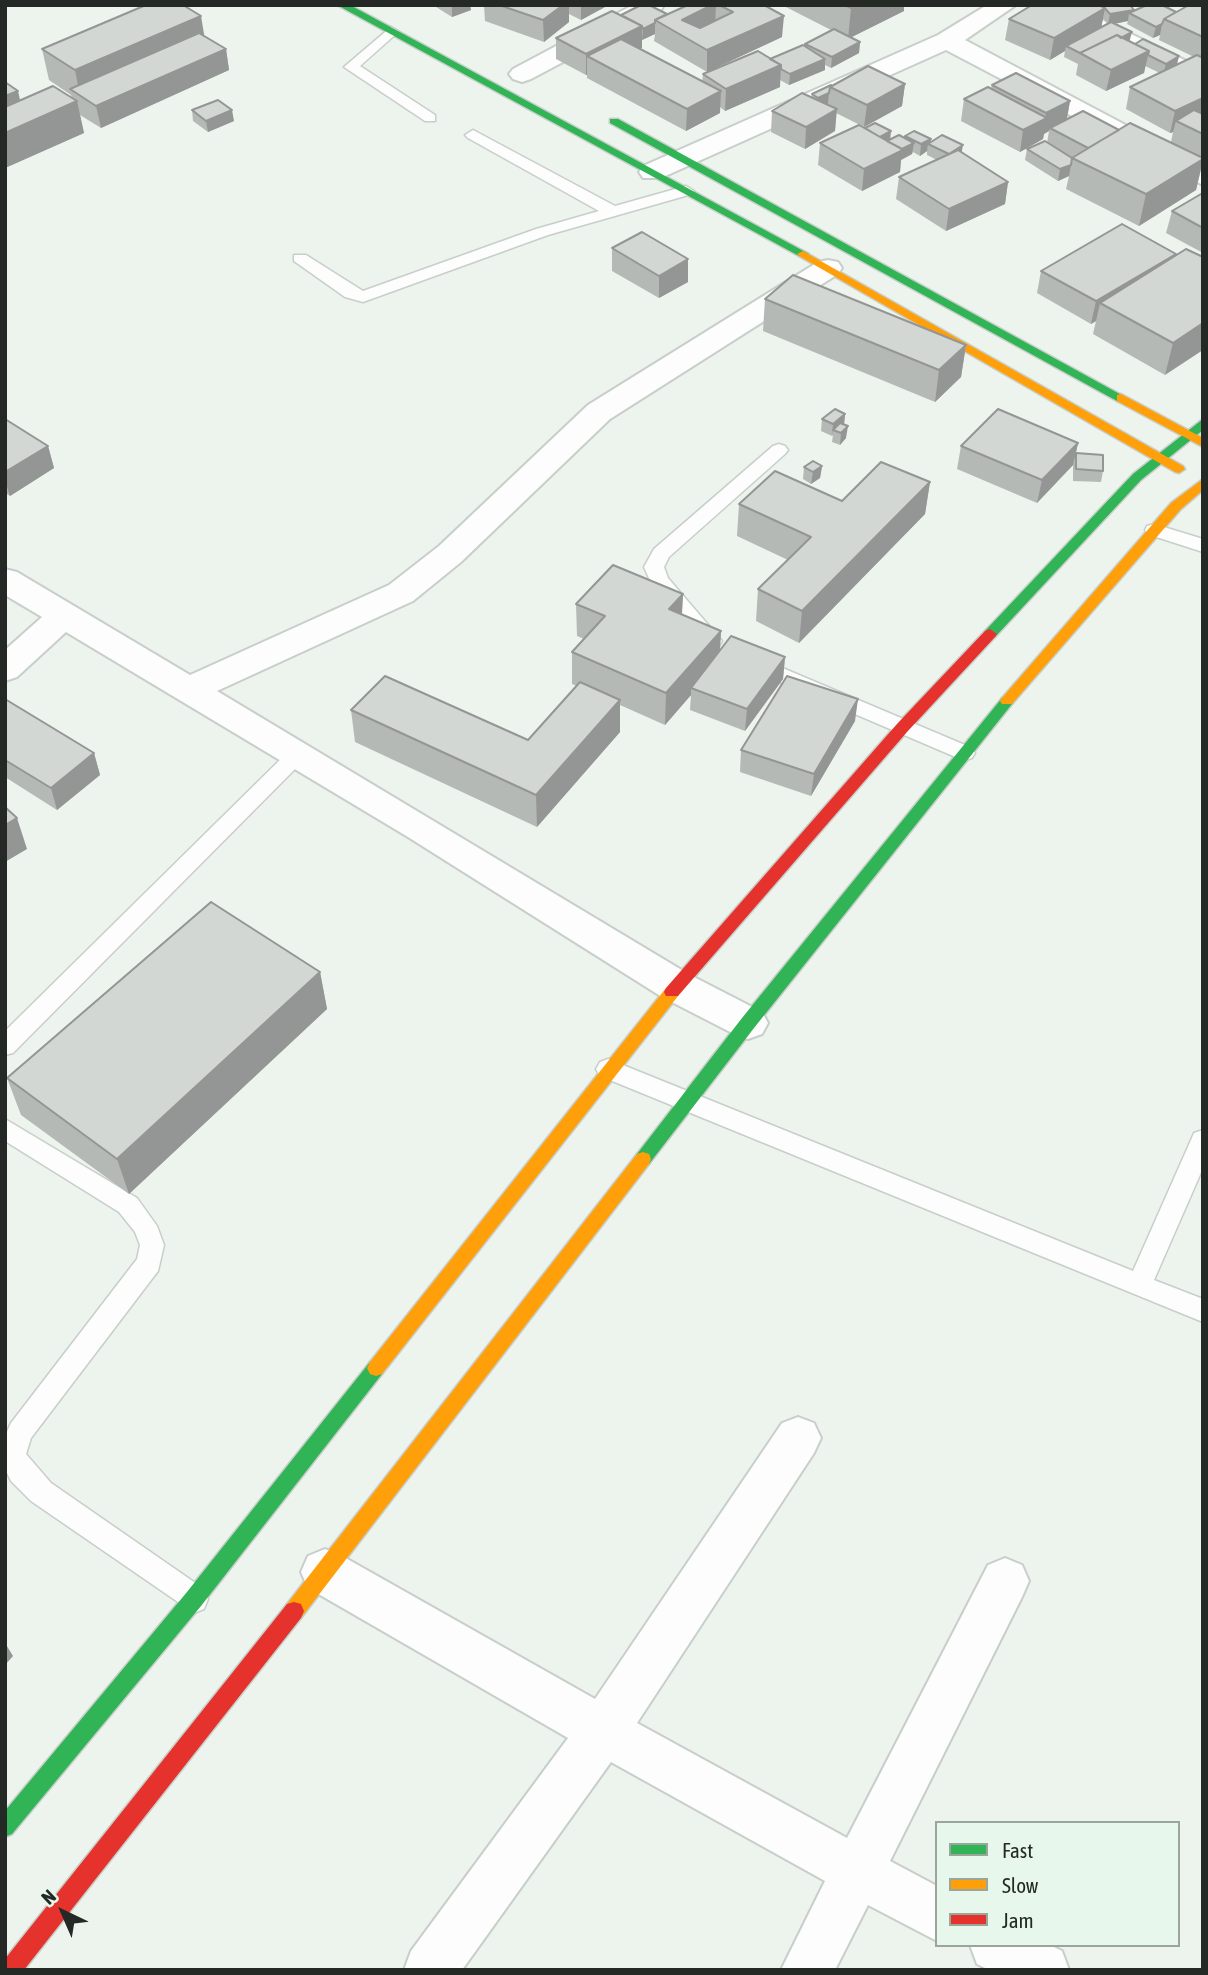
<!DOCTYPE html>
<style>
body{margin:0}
#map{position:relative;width:1208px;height:1975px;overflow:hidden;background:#ecf4ed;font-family:"Asap Condensed",sans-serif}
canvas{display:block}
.frame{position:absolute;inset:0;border:7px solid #242925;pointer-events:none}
.legend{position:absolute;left:935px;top:1821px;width:245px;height:126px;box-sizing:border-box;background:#e8f7eb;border:2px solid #9aa59c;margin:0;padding:9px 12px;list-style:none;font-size:21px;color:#242925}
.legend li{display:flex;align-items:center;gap:14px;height:35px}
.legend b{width:35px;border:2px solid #9aa59c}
.north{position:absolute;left:28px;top:1877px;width:70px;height:70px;-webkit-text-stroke:5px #e8f7eb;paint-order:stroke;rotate:316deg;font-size:19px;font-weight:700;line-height:28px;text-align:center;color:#242925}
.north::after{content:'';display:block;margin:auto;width:24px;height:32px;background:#242925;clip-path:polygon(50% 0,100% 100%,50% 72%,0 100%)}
</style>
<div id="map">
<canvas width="1208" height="1975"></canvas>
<div class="frame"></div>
<ul class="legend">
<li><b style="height:9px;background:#30b455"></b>Fast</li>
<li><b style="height:9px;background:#ff9f0a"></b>Slow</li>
<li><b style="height:9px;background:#e5322d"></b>Jam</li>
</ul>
<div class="north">N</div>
</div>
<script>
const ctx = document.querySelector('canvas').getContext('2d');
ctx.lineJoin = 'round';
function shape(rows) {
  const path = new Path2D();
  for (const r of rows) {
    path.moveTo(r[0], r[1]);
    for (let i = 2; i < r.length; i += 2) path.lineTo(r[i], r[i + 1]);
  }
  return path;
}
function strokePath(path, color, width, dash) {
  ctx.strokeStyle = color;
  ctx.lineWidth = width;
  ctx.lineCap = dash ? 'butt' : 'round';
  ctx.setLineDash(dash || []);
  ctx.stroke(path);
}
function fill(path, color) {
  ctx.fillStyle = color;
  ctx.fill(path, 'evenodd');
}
const lane = shape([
 [391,27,398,31,396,34,360,66,435,115,435,121,425,121,344,67,391,27],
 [473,130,615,206,686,186,694,191,692,194,548,235,363,302,345,297,294,261,294,255,306,255,363,291,536,229,599,211,468,138,465,135,473,130],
 [779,444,785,446,788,450,785,454,669,557,664,567,668,578,722,641,719,646,705,646,652,585,644,567,654,549,773,446,779,444],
 [1154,524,1203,539,1203,552,1147,534,1145,530,1147,526,1154,524],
 [754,656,972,748,975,753,972,758,965,760,958,758,747,668,744,663,747,658,754,656],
 [297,748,304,750,307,755,304,760,13,1053,5,1055,5,1031,290,750,297,748],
 [608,1059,1133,1271,1191,1140,1194,1133,1203,1130,1203,1168,1154,1280,1203,1299,1203,1322,600,1076,596,1069,600,1062,608,1059],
 [5,1119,137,1198,157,1226,164,1245,158,1271,31,1438,26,1454,51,1483,204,1589,208,1599,204,1609,194,1613,31,1501,11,1481,5,1469,5,1436,11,1423,137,1259,140,1245,135,1232,119,1212,5,1141,5,1119]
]);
const street = shape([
 [633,5,664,5,661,10,531,79,522,82,513,79,509,74,513,69,633,5],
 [987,5,1016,5,965,40,1203,166,1203,185,946,50,661,178,643,178,639,172,643,166,938,35,987,5],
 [1084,11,1203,69,1203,87,1075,23,1072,18,1075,13,1084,11],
 [828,260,838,262,842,268,838,274,610,419,461,562,413,601,217,691,690,975,762,1012,768,1023,762,1034,748,1039,734,1034,662,997,408,837,66,632,17,677,5,681,5,650,42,617,5,595,5,569,17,572,190,675,389,585,439,546,588,405,818,262,828,260],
 [798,1417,814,1423,821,1438,814,1453,637,1723,847,1838,988,1565,1005,1558,1022,1565,1029,1581,1022,1597,890,1861,937,1886,937,1941,868,1905,835,1970,781,1970,825,1881,611,1762,462,1970,404,1970,411,1951,568,1738,308,1588,301,1572,308,1556,325,1549,342,1556,595,1699,782,1423,798,1417],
 [970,1945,1050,1945,1062,1951,1069,1970,989,1970,977,1964,970,1945]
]);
const fast = shape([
 [337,5,350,5,809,254,799,256,337,5],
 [610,119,618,119,1127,398,1121,402,1117,401,610,123,610,119],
 [1203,419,1203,430,1141,480,995,637,985,637,983,634,985,631,1133,474,1203,419],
 [1007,696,1014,701,1012,704,754,1028,649,1164,643,1166,637,1164,635,1159,637,1154,742,1018,1002,698,1007,696],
 [376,1360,382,1362,385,1368,382,1374,201,1606,12,1834,5,1837,5,1811,187,1592,370,1362,376,1360]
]);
const slow = shape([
 [803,251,1183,466,1185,469,1179,473,1175,472,799,256,797,254,803,251],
 [1121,394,1203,438,1203,447,1117,401,1117,395,1121,394],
 [1203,479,1203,490,1181,509,1012,704,1002,704,1000,701,1002,698,1171,503,1203,479],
 [672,986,678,988,680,992,678,996,382,1374,376,1376,370,1374,367,1368,370,1362,666,988,672,986],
 [643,1152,649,1154,651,1159,649,1164,301,1618,294,1620,287,1618,284,1611,287,1604,637,1154,643,1152]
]);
const jam = shape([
 [990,629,997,634,995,637,907,732,678,996,666,996,664,992,666,988,897,724,985,631,990,629],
 [294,1602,301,1604,304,1611,301,1618,24,1970,5,1970,5,1959,287,1604,294,1602]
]);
strokePath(lane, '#c8cec9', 3);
strokePath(street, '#c8cec9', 4);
strokePath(fast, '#c8cec9', 3);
strokePath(slow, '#c8cec9', 3);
strokePath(jam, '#c8cec9', 3);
fill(lane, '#fcfdfc');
fill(street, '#fcfdfc');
fill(fast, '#30b455');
fill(slow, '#ff9f0a');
fill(jam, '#e5322d');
fill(shape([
 [433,5,470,5,471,10,452,17],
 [484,5,605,5,605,7,581,20,569,14,569,22,544,42,485,21],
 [688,5,764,5,782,37,707,72,654,41,655,34,642,40,642,48,639,49,702,82,703,74,770,59,805,46,805,44,831,30,782,5,904,5,904,11,851,37,860,42,859,53,831,68,825,65,825,70,789,85,780,80,780,87,725,111,720,107,720,113,686,131,587,78,587,75,586,75,556,59,556,38,621,15,667,14],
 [1032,5,1130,5,1134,10,1134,11,1176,12,1203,5,1203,162,1196,190,1139,226,1066,189,1069,176,1058,181,1025,160,1027,149,1047,143,1049,131,1044,134,1043,139,1020,152,961,121,964,99,991,89,992,85,1070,101,1067,119,1171,142,1173,132,1170,133,1126,109,1130,87,1160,73,1145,66,1144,73,1106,91,1076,75,1078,64,1064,57,1065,51,1050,60,1005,40,1009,19],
 [1103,19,1108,24,1101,28],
 [1128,21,1127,24,1153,38,1160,35,1159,40,1194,57,1177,65,1179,56,1135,44,1130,42,1114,24],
 [205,36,226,49,229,70,101,128,80,115,84,133,5,168,5,82,20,101,72,98,71,95,49,80,42,49],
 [905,84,902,106,864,127,836,113,835,131,805,149,771,132,772,111,811,97,812,94,832,86],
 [192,110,234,121,208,132,193,121],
 [865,128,890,140,904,138,905,136,930,143,962,153,1008,182,1005,204,946,231,896,199,899,177,937,160,927,155,927,151,920,156,913,152,912,154,901,160,900,172,862,191,818,165,820,143],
 [1203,195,1203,253,1166,233,1172,211],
 [612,248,688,282,659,298,612,271],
 [1176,255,1203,257,1165,375,1093,334,1096,321,1091,324,1037,293,1041,271],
 [765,299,966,345,961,377,935,402,763,331],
 [845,414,844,425,846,438,840,445,832,442,833,435,832,436,821,431,822,419],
 [5,419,48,446,54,468,10,496,5,493],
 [1078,443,1076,453,1103,471,1101,482,1073,481,1073,465,1037,503,957,469,961,446],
 [822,466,820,478,811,484,803,479,804,467],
 [930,482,925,514,799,643,756,621,758,589,788,560,737,536,739,504,842,501],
 [683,594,682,615,721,631,720,651,785,657,783,679,745,731,690,710,691,695,665,725,620,705,620,732,537,827,355,742,351,710,528,740,577,686,572,684,572,652,584,639,577,636,576,604],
 [5,699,94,753,100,775,57,810,5,777],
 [855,721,811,796,740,772,741,750],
 [320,972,327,1009,129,1194,21,1115,7,1078]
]), '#b5b9b5');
fill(shape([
 [455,5,470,5,471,10,452,17,452,7],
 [563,5,569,5,569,22,544,42,543,20],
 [581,5,605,5,605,7,581,20],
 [712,5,716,5,715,25,687,38,682,20],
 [857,5,904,5,904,11,848,39,851,8],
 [1105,8,1101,29,1066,46,1065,51,1050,60,1054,38],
 [1134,10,1133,15,1129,13,1128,21,1108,25,1110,14],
 [201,16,206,46,80,96,75,70],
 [784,16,782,37,707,72,707,50],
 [655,23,655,34,642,40,643,29],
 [1162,24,1160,35,1153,38,1156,27],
 [642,26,642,48,605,66,587,56,587,75,586,75,586,54],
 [1132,32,1129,43,1086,56],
 [860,42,859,53,831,68,832,57],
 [226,49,229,70,101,128,96,106],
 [1149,51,1144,73,1106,91,1111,70],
 [1179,56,1176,67,1163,75,1166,64],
 [825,59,825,70,789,85,790,74],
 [781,65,780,87,725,111,726,89],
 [905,84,902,106,864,127,867,105],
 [18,91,25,122,5,130,5,96],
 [721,91,720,113,686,131,687,109],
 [829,93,828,104,817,109,818,98],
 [1203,98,1203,117,1176,121,1173,132,1170,133,1175,111],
 [77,101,84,133,5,168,5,133],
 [1070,101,1066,123,1050,128,1049,131,1044,134,1043,139,1020,152,1023,130,1045,119,1046,113],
 [837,109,835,131,805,149,806,127],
 [232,110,234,121,208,132,206,121],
 [891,131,890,142,875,140],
 [931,139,930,145,928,144,927,151,920,156,921,144],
 [914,143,912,154,901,160,900,172,862,191,864,169],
 [963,145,961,156,949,154],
 [1203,159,1196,190,1139,226,1146,194],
 [1071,165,1069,176,1058,181,1060,169],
 [1008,182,1005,204,946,231,949,209],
 [1176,254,1171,276,1100,303,1096,321,1091,324,1096,301],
 [688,259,688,282,659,298,659,276],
 [1203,323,1203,350,1165,375,1173,343],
 [966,345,961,377,935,402,939,370],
 [845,414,844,425,833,430,832,436,833,424],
 [848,426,846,438,840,445,841,433],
 [1078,443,1073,465,1037,503,1042,480],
 [48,446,54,468,10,496,5,480,5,472],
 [822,466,820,478,811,484,813,472],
 [930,482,925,514,799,643,802,611],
 [683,594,681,626,669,609],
 [721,631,719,663,691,688,691,695,665,725,666,693],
 [785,657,783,679,745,731,747,709],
 [858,699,855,721,811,796,814,774],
 [620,700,620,732,537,827,536,795],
 [94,753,100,775,57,810,51,788],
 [17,818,27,849,5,862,5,825],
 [320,972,327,1009,129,1194,117,1159],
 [5,1643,13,1656,5,1665]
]), '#939694');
const building = shape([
 [146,5,183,5,201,16,75,70,42,49,146,5],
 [499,5,563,5,543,20,499,5],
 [641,5,649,5,667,14,655,20,655,23,643,29,642,26,621,15,641,5],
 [688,5,712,5,682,20,700,28,733,12,719,5,764,5,784,16,707,50,655,20,688,5],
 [845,5,857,5,851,8,845,5],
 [1032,5,1099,5,1105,8,1054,38,1009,19,1032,5],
 [1102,5,1130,5,1134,10,1110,14,1102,5],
 [1147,5,1162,5,1176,12,1164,19,1162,24,1156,27,1129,13,1147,5],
 [1189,5,1203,5,1203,37,1164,19,1189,5],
 [612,11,642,26,586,54,556,38,612,11],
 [1111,22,1132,32,1121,38,1117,35,1080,53,1066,46,1111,22],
 [834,29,860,42,832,57,805,44,834,29],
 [199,33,226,49,96,106,70,89,199,33],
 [1117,35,1149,51,1111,70,1080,53,1117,35],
 [621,39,721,91,687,109,587,56,621,39],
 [1143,39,1179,56,1166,64,1148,55,1149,51,1135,44,1143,39],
 [803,45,825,59,790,74,781,69,781,65,770,59,803,45],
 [758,51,781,65,726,89,703,74,758,51],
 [1197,55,1203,58,1203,98,1175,111,1130,87,1197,55],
 [868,66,905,84,867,105,830,87,868,66],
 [1016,73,1070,101,1046,113,992,85,1016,73],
 [5,82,18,91,5,96,5,82],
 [831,85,832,86,830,87,829,93,818,98,812,94,831,85],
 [53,86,77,101,5,133,5,107,53,86],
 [988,87,1047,118,1023,130,964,99,988,87],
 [802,93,837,109,806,127,772,111,802,93],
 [218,100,232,110,206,121,192,110,218,100],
 [1194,110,1203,114,1203,134,1176,121,1194,110],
 [1083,111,1119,130,1088,148,1050,128,1083,111],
 [875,123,891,131,880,137,865,128,875,123],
 [1130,123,1203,158,1203,159,1146,194,1072,158,1130,123],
 [859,125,903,150,864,169,820,143,859,125],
 [914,131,931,139,921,144,905,136,914,131],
 [899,135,914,143,902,149,887,141,899,135],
 [942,135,963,145,949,154,928,144,942,135],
 [1045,141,1072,158,1071,165,1060,169,1027,149,1045,141],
 [958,150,1008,182,949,209,899,177,958,150],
 [1201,194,1203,195,1203,228,1172,211,1201,194],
 [1122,224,1176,254,1096,301,1041,271,1122,224],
 [642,232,688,259,659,276,612,248,642,232],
 [1186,249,1203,257,1203,323,1173,343,1100,303,1186,249],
 [793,275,966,345,939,370,765,299,793,275],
 [835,409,845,414,833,424,822,419,835,409],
 [998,409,1078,443,1042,480,961,446,998,409],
 [5,419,48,446,5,472,5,419],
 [840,423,848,426,841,433,833,430,840,423],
 [1076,453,1103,455,1103,471,1076,469,1076,453],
 [813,461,822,466,813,472,804,467,813,461],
 [881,462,930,482,802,611,758,589,811,537,739,504,775,471,842,501,881,462],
 [613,565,683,594,669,609,721,631,666,693,572,652,605,616,576,604,613,565],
 [731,636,785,657,747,709,691,688,731,636],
 [385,676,528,740,580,682,620,700,536,795,351,710,385,676],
 [787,676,858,699,814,774,741,750,787,676],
 [5,699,94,753,51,788,5,760,5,699],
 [5,807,17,818,5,825,5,807],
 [211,902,320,972,117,1159,7,1078,211,902]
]);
fill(building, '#d2d7d3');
strokePath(building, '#939694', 2);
</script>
